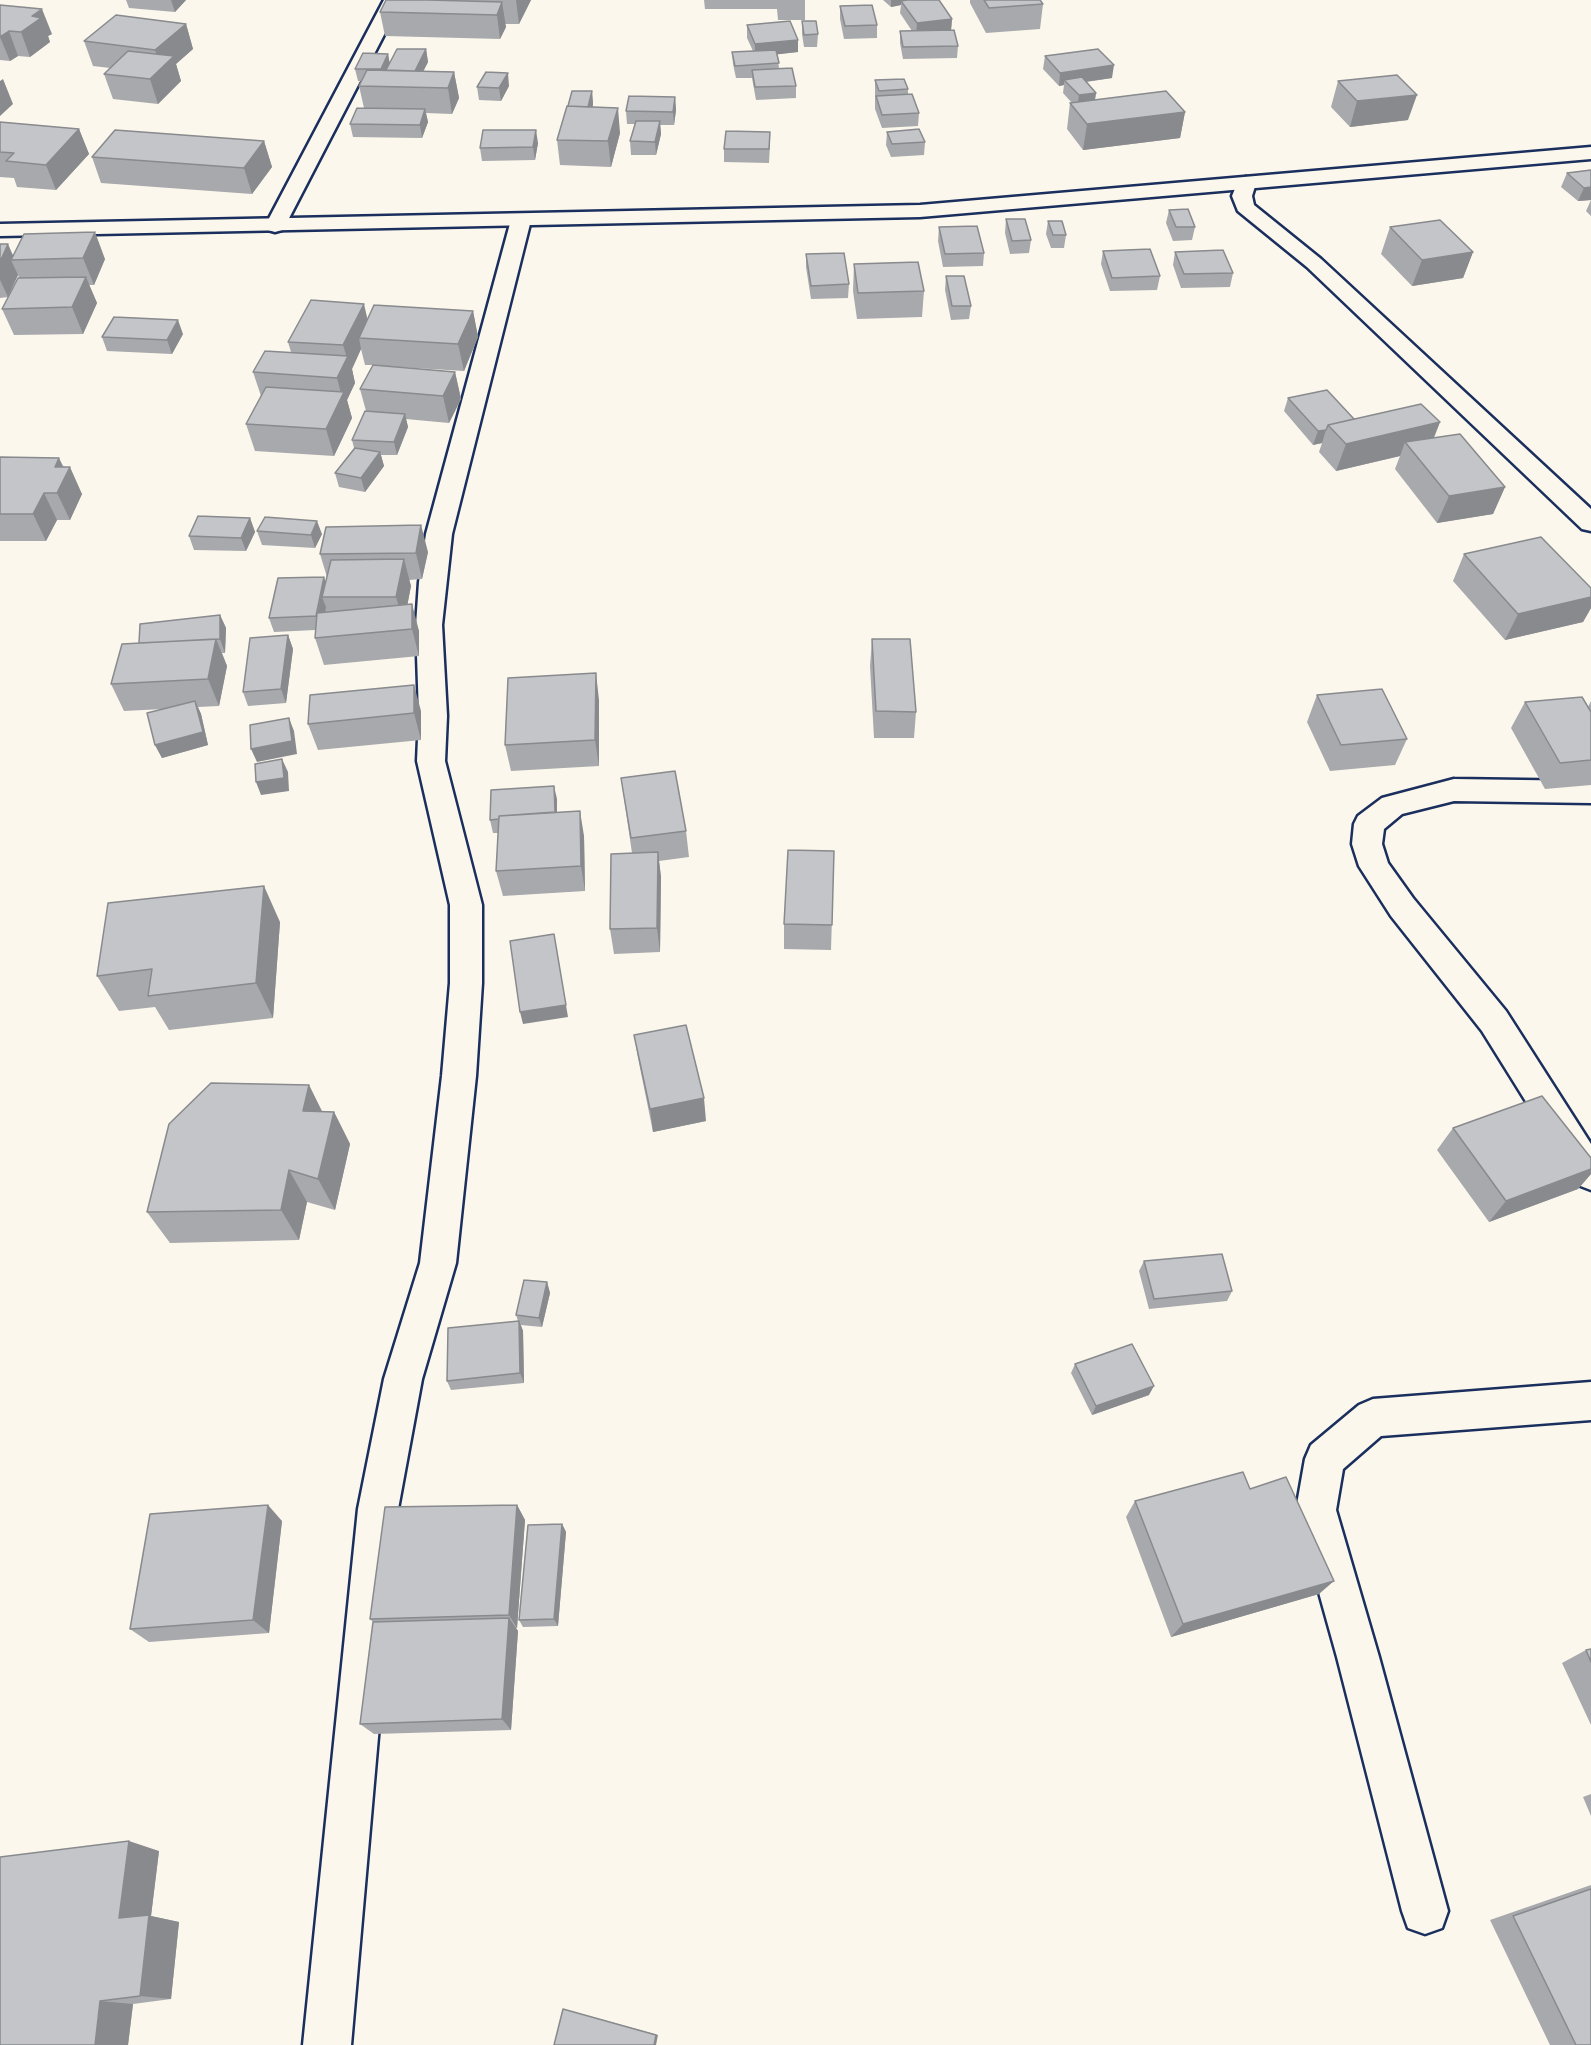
<!DOCTYPE html>
<style>
body{margin:0}
canvas{display:block;background:#fbf7ec}
</style>
<canvas width="1591" height="2045"></canvas>
<script>
const ctx = document.querySelector('canvas').getContext('2d');
ctx.lineJoin = 'round';
function shape(rows) {
  const path = new Path2D();
  for (const r of rows) {
    path.moveTo(r[0], r[1]);
    for (let i = 2; i < r.length; i += 2) path.lineTo(r[i], r[i + 1]);
  }
  return path;
}
function strokePath(path, color, width, dash) {
  ctx.strokeStyle = color;
  ctx.lineWidth = width;
  ctx.lineCap = dash ? 'butt' : 'round';
  ctx.setLineDash(dash || []);
  ctx.stroke(path);
}
function fill(path, color) {
  ctx.fillStyle = color;
  ctx.fill(path, 'evenodd');
}
const minor = shape([
 [384,0,402,0,285,226,282,230,275,232,268,230,265,226,384,0],
 [1246,177,1253,179,1256,183,1252,196,1254,205,1321,259,1591,509,1591,531,1582,529,1307,267,1238,211,1232,196,1239,179,1246,177],
 [521,214,528,216,531,220,452,534,442,625,447,716,445,761,482,905,482,983,476,1076,456,1263,422,1379,398,1509,351,2045,303,2045,358,1509,384,1379,420,1263,442,1076,450,983,450,905,417,761,419,716,416,625,419,582,426,534,511,220,514,216,521,214],
 [1454,779,1591,781,1591,803,1454,801,1402,814,1384,829,1382,844,1388,863,1413,898,1506,1011,1591,1144,1591,1190,1578,1185,1482,1031,1391,916,1359,866,1352,844,1354,824,1358,816,1382,798,1454,779],
 [1591,1382,1591,1420,1381,1436,1343,1469,1336,1510,1379,1657,1448,1911,1442,1928,1425,1934,1408,1928,1402,1911,1337,1657,1296,1510,1305,1459,1311,1445,1359,1405,1373,1399,1591,1382]
]);
const tertiary = shape([
 [1591,147,1591,159,920,217,0,236,0,224,920,205,1591,147]
]);
strokePath(minor, '#1b2f5e', 5);
strokePath(tertiary, '#1b2f5e', 5);
fill(minor, '#fbf7ec');
fill(tertiary, '#fbf7ec');
fill(shape([
 [126,0,186,0,175,12,129,8],
 [386,0,531,0,519,24,505,24,506,27,500,39,385,36,380,12],
 [704,0,805,0,805,20,778,20,777,9,705,9],
 [883,0,939,0,952,19,951,30,958,46,957,58,903,59,900,43,900,31,912,31,900,13,901,5,891,7],
 [970,0,1040,0,1043,4,1040,29,986,33,970,3],
 [0,5,52,34,48,36,50,42,30,57,18,56,10,61,0,60],
 [840,6,877,25,877,38,844,39,840,19],
 [802,21,818,34,817,47,804,47,802,34],
 [186,24,193,49,176,64,181,81,158,104,113,99,104,74,110,68,93,66,84,41],
 [747,25,798,52,777,54,779,68,796,86,796,98,756,100,752,78,736,78,733,64,732,52,753,51,747,38],
 [426,49,428,62,423,71,454,72,459,98,452,114,426,113,428,122,422,138,353,137,350,124,364,108,359,86,361,81,358,81,355,69,388,54,390,64],
 [1045,56,1112,78,1086,82,1096,93,1095,100,1185,112,1180,138,1083,150,1067,129,1070,103,1072,103,1063,93,1064,85,1059,86,1043,69],
 [875,80,908,89,908,95,919,113,918,126,882,128,875,109],
 [1338,81,1408,120,1350,127,1331,107],
 [509,86,501,101,479,100,477,87],
 [592,91,593,104,593,107,620,133,611,167,560,165,557,140],
 [675,97,676,110,674,125,660,125,661,134,656,155,631,155,630,141,635,124,627,124,626,111],
 [0,122,79,129,89,154,56,190,17,187,14,178,0,177],
 [887,132,925,142,924,155,891,157,886,145],
 [264,141,272,167,252,194,101,183,92,157],
 [538,143,535,160,482,161,480,148],
 [770,145,769,163,724,162,724,149],
 [1591,170,1591,200,1578,201,1561,187,1567,173],
 [1591,200,1591,216,1586,211],
 [1169,210,1195,227,1192,240,1173,241,1166,223],
 [1006,219,1031,240,1029,253,1010,254,1005,233],
 [1048,221,1066,235,1064,248,1051,248,1046,234],
 [939,227,984,253,983,266,943,267,938,241],
 [1390,227,1473,252,1463,278,1412,286,1381,254],
 [0,244,13,255,105,259,94,285,89,285,97,303,83,334,14,335,2,309,8,297,0,298],
 [18,275,19,278,8,296],
 [1103,251,1160,276,1157,290,1110,291,1101,264],
 [1175,252,1233,273,1230,287,1181,288,1173,265],
 [806,254,849,284,848,298,811,299,806,267],
 [854,264,924,291,922,317,857,319,853,291],
 [946,276,971,306,969,319,951,320,945,290],
 [473,311,478,337,464,371,382,366,455,372,461,399,449,423,406,419,408,427,397,455,381,455,384,466,365,492,339,487,335,473,354,448,352,440,366,411,360,389,373,365,365,365,361,349,352,369,355,383,347,400,352,418,334,456,255,451,246,424,261,396,253,372,291,352,288,342,368,319],
 [183,334,172,354,107,351,102,337],
 [1288,398,1354,419,1440,422,1434,438,1505,487,1493,514,1437,523,1395,469,1400,456,1336,471,1319,452,1322,443,1313,445,1284,411],
 [0,457,63,467,82,494,70,520,57,520,46,541,0,541],
 [250,518,255,532,246,551,194,550,189,536],
 [257,531,322,534,315,548,262,545],
 [428,552,422,579,409,580,411,586,407,605,419,631,419,656,324,665,315,638,315,630,274,632,269,618,326,582,327,577,320,554],
 [1464,554,1591,588,1591,608,1583,622,1505,640,1453,581],
 [220,615,226,628,225,653,222,653,227,666,219,706,198,707,201,714,208,745,162,758,155,745,163,709,124,711,111,684,139,643],
 [288,635,293,649,286,703,248,706,243,692],
 [872,639,916,712,914,738,874,738,870,666],
 [1317,695,1407,739,1395,765,1330,771,1307,722],
 [599,700,599,766,511,771,505,745],
 [1591,701,1591,785,1545,789,1511,728,1525,702,1588,707],
 [421,711,421,740,318,750,308,724],
 [621,778,686,831,689,857,659,861,661,877,660,952,614,954,610,929,632,853],
 [557,799,557,812,584,836,585,891,503,896,496,871,498,833,493,833,490,820],
 [834,851,831,950,784,949,784,924],
 [280,922,273,1018,169,1030,155,1007,119,1011,97,976],
 [634,1035,706,1121,653,1132,638,1058],
 [309,1085,322,1111,334,1112,350,1144,335,1210,307,1202,299,1240,170,1243,147,1212],
 [1453,1128,1591,1158,1591,1174,1578,1189,1489,1222,1437,1150],
 [1144,1261,1232,1291,1227,1301,1149,1309,1139,1271],
 [547,1282,550,1293,542,1327,521,1325,523,1331,524,1383,451,1390,447,1381,518,1321,516,1315],
 [1075,1364,1149,1395,1092,1415,1071,1373],
 [1135,1501,1319,1594,1171,1637,1126,1517],
 [517,1505,525,1520,517,1628,516,1628,518,1631,511,1730,374,1734,360,1724,373,1622,370,1619],
 [282,1521,269,1633,149,1642,130,1629],
 [562,1524,566,1532,558,1626,523,1627,519,1620],
 [1591,1649,1591,1725,1562,1663,1586,1650],
 [1591,1794,1591,1816,1583,1797],
 [159,1851,151,1916,179,1922,171,1999,133,2004,128,2045,0,2045],
 [1591,1885,1591,2045,1550,2045,1490,1920]
]), '#a8a9ad');
fill(shape([
 [171,0,186,0,175,12],
 [516,0,531,0,519,24],
 [891,0,928,0,901,1,901,5,891,7],
 [502,2,506,27,500,39,497,15],
 [42,9,52,34,48,36,50,42,30,57,21,32,32,16],
 [952,19,951,31,916,35,917,23],
 [186,24,193,49,176,64,181,81,158,104,150,79,161,68,155,50],
 [9,31,18,56,10,61,0,37],
 [798,40,798,52,755,57,755,44],
 [426,49,428,62,415,88,413,75],
 [388,54,390,66,383,82,381,69],
 [1114,65,1112,78,1069,84,1064,80,1064,85,1059,86,1060,73],
 [454,72,459,98,452,114,448,88],
 [508,73,509,86,501,101,499,88],
 [3,79,13,104,0,116,0,81],
 [592,91,593,104,589,121,588,108],
 [1096,93,1094,105,1077,108,1079,95],
 [1417,95,1408,120,1350,127,1357,101],
 [675,97,676,110,674,125,673,112],
 [618,108,620,133,611,167,608,141],
 [425,109,428,122,422,138,420,125],
 [1185,112,1180,138,1083,150,1087,124],
 [660,121,661,134,656,155,655,142],
 [79,129,89,154,56,190,46,165],
 [536,130,538,143,535,160,533,147],
 [264,141,272,167,252,194,244,168],
 [1591,187,1591,200,1578,201,1584,188],
 [95,232,105,259,94,285,83,258],
 [8,244,15,260,11,260,18,275,8,297,0,280,0,262],
 [1473,252,1463,278,1412,286,1422,260],
 [86,277,97,303,83,334,72,307],
 [364,304,370,330,359,338,361,349,352,369,355,383,347,400,352,418,334,456,326,429,342,397,337,378,347,358,343,345],
 [473,311,478,337,464,371,458,344],
 [178,320,183,334,172,354,167,340],
 [455,372,461,399,449,423,443,396],
 [405,414,408,427,397,455,394,442],
 [1440,422,1429,449,1405,442,1400,456,1336,471,1346,444],
 [1326,430,1322,443,1313,445,1318,431],
 [380,452,384,466,365,492,361,478],
 [59,458,67,474,70,467,82,494,70,520,57,493,55,467],
 [1505,487,1493,514,1437,523,1449,496],
 [44,493,57,520,46,541,33,514],
 [250,518,255,532,246,551,241,538],
 [317,521,322,534,315,548,311,535],
 [421,525,428,552,422,579,416,553],
 [404,559,411,586,404,623,396,597],
 [324,577,328,590,322,597,326,607,322,630,317,616],
 [1591,597,1591,608,1583,622,1505,640,1518,614],
 [412,604,419,631,419,656,412,629],
 [220,615,226,628,225,653,220,639],
 [288,635,293,649,286,703,281,689],
 [216,639,227,666,219,706,208,679],
 [596,673,599,700,599,766,595,740],
 [414,685,421,711,421,740,414,713],
 [195,701,201,714,208,745,162,758,155,745],
 [289,718,294,731,297,754,257,762,251,749],
 [282,759,288,772,289,791,261,795,256,782],
 [554,786,557,799,557,829,555,816],
 [580,811,584,836,585,891,581,866],
 [658,852,661,877,660,952,657,928],
 [264,886,280,922,273,1018,256,983],
 [554,934,568,1017,523,1024,520,1012],
 [309,1085,325,1118,303,1111],
 [704,1098,706,1121,653,1132,650,1109],
 [334,1112,350,1144,335,1210,318,1179],
 [1591,1169,1591,1174,1578,1189,1489,1222,1506,1201],
 [289,1170,307,1202,299,1240,281,1210],
 [547,1282,550,1293,542,1327,539,1318],
 [519,1321,523,1331,524,1383,520,1373],
 [1154,1386,1149,1395,1092,1415,1096,1406],
 [268,1505,282,1521,269,1633,253,1620],
 [517,1505,525,1520,517,1628,509,1615],
 [562,1524,566,1532,558,1626,554,1619],
 [1334,1581,1319,1594,1171,1637,1183,1624],
 [509,1618,518,1631,511,1730,502,1719],
 [129,1841,159,1851,151,1916,179,1922,171,1999,140,1996,119,1918],
 [100,2001,133,2004,128,2045,95,2045],
 [563,2009,658,2035,656,2045,654,2045]
]), '#888a8d');
const building = shape([
 [386,0,428,0,502,2,497,15,380,12,386,0],
 [907,0,939,0,952,19,917,23,901,1,907,0],
 [984,0,1040,0,1043,4,989,8,984,0],
 [0,5,42,9,32,16,41,18,21,32,9,31,0,37,0,5],
 [872,5,877,25,845,26,840,6,872,5],
 [116,15,186,24,155,50,84,41,116,15],
 [790,21,798,40,755,44,747,25,790,21],
 [802,21,816,21,818,34,804,35,802,21],
 [954,30,958,46,903,47,900,31,954,30],
 [397,49,426,49,415,71,386,70,397,49],
 [1098,49,1114,65,1060,73,1045,56,1098,49],
 [776,50,779,63,735,66,732,52,776,50],
 [128,51,174,56,150,79,104,74,128,51],
 [363,53,388,54,381,69,355,69,363,53],
 [792,68,796,86,755,87,752,70,792,68],
 [367,70,454,72,448,88,359,86,367,70],
 [486,72,508,73,499,88,477,87,486,72],
 [1397,75,1417,95,1357,101,1338,81,1397,75],
 [1082,77,1096,93,1079,95,1064,80,1082,77],
 [904,79,908,89,879,91,875,80,904,79],
 [572,91,592,91,588,107,568,106,572,91],
 [1166,91,1185,112,1087,124,1070,103,1166,91],
 [912,94,919,113,882,115,876,96,912,94],
 [629,96,675,97,673,112,626,111,629,96],
 [567,106,618,108,608,141,557,140,567,106],
 [357,108,425,109,420,125,350,124,357,108],
 [636,121,660,121,655,142,630,141,636,121],
 [0,122,79,129,46,165,6,161,14,153,0,152,0,122],
 [919,129,925,142,892,144,887,132,919,129],
 [115,130,264,141,244,168,92,157,115,130],
 [483,130,536,130,533,147,480,148,483,130],
 [726,131,770,132,769,149,724,149,726,131],
 [1591,170,1591,187,1584,188,1567,173,1591,170],
 [1188,209,1195,227,1176,227,1169,210,1188,209],
 [1006,219,1025,219,1031,240,1012,241,1006,219],
 [1440,220,1473,252,1422,260,1390,227,1440,220],
 [1048,221,1062,221,1066,235,1053,235,1048,221],
 [977,226,984,253,945,254,939,227,977,226],
 [95,232,83,258,11,260,24,234,95,232],
 [0,244,8,244,0,262,0,244],
 [1150,249,1160,276,1112,278,1103,251,1150,249],
 [1223,250,1233,273,1184,274,1175,252,1223,250],
 [844,253,849,284,811,286,806,254,844,253],
 [918,262,924,291,858,293,854,264,918,262],
 [946,276,964,276,971,306,952,306,946,276],
 [86,277,72,307,2,309,18,278,86,277],
 [311,300,364,304,343,345,288,342,311,300],
 [374,305,473,311,458,344,359,338,374,305],
 [114,317,178,320,167,340,102,337,114,317],
 [265,351,348,356,337,378,253,372,265,351],
 [373,365,455,372,443,396,360,389,373,365],
 [266,387,344,392,326,429,246,424,266,387],
 [1327,390,1354,419,1328,425,1326,430,1318,431,1288,398,1327,390],
 [1421,404,1440,422,1346,444,1328,425,1421,404],
 [365,411,405,414,394,442,352,440,365,411],
 [1460,434,1505,487,1449,496,1405,442,1460,434],
 [355,448,380,452,361,478,335,473,355,448],
 [0,457,59,458,55,467,70,467,57,493,44,493,33,514,0,514,0,457],
 [198,516,250,518,241,538,189,536,198,516],
 [265,517,317,521,311,535,257,531,265,517],
 [421,525,416,553,320,554,326,527,421,525],
 [1541,537,1591,588,1591,597,1518,614,1464,554,1541,537],
 [404,559,396,597,322,597,331,560,404,559],
 [324,577,316,616,269,618,278,578,324,577],
 [412,604,412,629,315,638,317,613,412,604],
 [220,615,220,639,139,643,140,624,220,615],
 [288,635,281,689,243,692,250,638,288,635],
 [216,639,208,679,111,684,122,644,216,639],
 [872,639,910,639,916,712,876,711,872,639],
 [596,673,595,740,505,745,508,678,596,673],
 [414,685,414,713,308,724,310,695,414,685],
 [1382,689,1407,739,1341,745,1317,695,1382,689],
 [1582,697,1591,712,1591,760,1560,763,1525,702,1582,697],
 [195,701,203,732,155,745,147,713,195,701],
 [289,718,292,741,251,749,250,725,289,718],
 [282,759,284,778,256,782,255,764,282,759],
 [675,771,686,831,631,838,621,778,675,771],
 [554,786,555,812,499,816,499,819,490,820,491,790,554,786],
 [580,811,581,866,496,871,499,816,580,811],
 [788,850,834,851,832,925,784,924,788,850],
 [658,852,657,928,610,929,611,854,658,852],
 [264,886,256,983,148,996,152,969,97,976,108,903,264,886],
 [554,934,566,1005,520,1012,510,941,554,934],
 [686,1025,704,1098,650,1109,634,1035,686,1025],
 [211,1083,309,1085,303,1111,334,1112,318,1179,289,1170,281,1210,147,1212,169,1124,211,1083],
 [1542,1096,1591,1158,1591,1169,1506,1201,1453,1128,1542,1096],
 [1222,1254,1232,1291,1154,1299,1144,1261,1222,1254],
 [524,1280,547,1282,539,1318,516,1315,524,1280],
 [519,1321,520,1373,447,1381,448,1328,519,1321],
 [1132,1344,1154,1386,1096,1406,1075,1364,1132,1344],
 [1243,1472,1250,1489,1286,1477,1334,1581,1183,1624,1135,1501,1243,1472],
 [268,1505,253,1620,130,1629,150,1514,268,1505],
 [517,1505,509,1615,370,1619,385,1507,517,1505],
 [562,1524,554,1619,519,1620,528,1525,562,1524],
 [509,1618,502,1719,360,1724,373,1622,509,1618],
 [1591,1649,1591,1662,1586,1650,1591,1649],
 [129,1841,119,1918,149,1915,140,1996,100,2001,95,2045,0,2045,0,1857,129,1841],
 [1591,1889,1591,2045,1576,2045,1513,1916,1591,1889],
 [563,2009,656,2035,654,2045,554,2045,563,2009]
]);
fill(building, '#c3c5c9');
strokePath(building, '#888a8d', 1.5);
</script>
